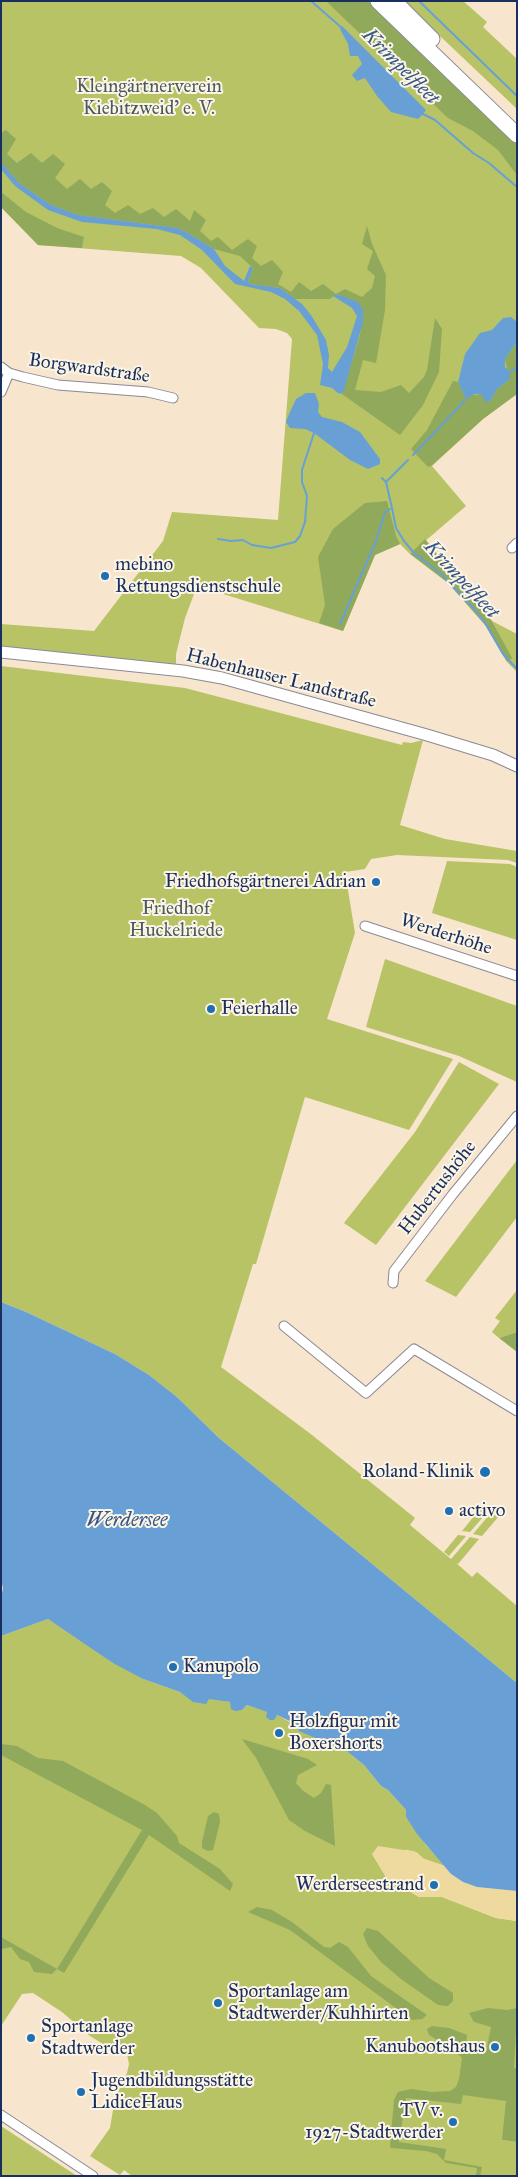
<!DOCTYPE html>
<meta charset="utf-8">
<style>
body{margin:0}
#map{position:relative;width:518px;height:2177px;overflow:hidden;background:#f7e5cd;font-family:"IM FELL Great Primer",serif}
canvas{display:block}
.frame{position:absolute;inset:0;border:2px solid #1b2f5e;pointer-events:none}
</style>
<div id="map">
<canvas width="518" height="2177"></canvas>
<div class="frame"></div>
</div>
<script>
const ctx = document.querySelector('canvas').getContext('2d');
ctx.lineJoin = 'round';
function fill(path, color) {
  ctx.fillStyle = color;
  ctx.fill(path, 'evenodd');
}
function shape(rows) {
  const path = new Path2D();
  for (const r of rows) {
    path.moveTo(r[0], r[1]);
    for (let i = 2; i < r.length; i += 2) path.lineTo(r[i], r[i + 1]);
  }
  return path;
}
function strokePath(path, color, width, dash) {
  ctx.strokeStyle = color;
  ctx.lineWidth = width;
  ctx.lineCap = dash ? 'butt' : 'round';
  ctx.setLineDash(dash || []);
  ctx.stroke(path);
}
function write(font, color, halo, rows, align = 'center') {
  ctx.font = font + ' "IM FELL Great Primer",serif';
  ctx.lineWidth = 4;
  ctx.setLineDash([]);
  ctx.textBaseline = 'middle';
  ctx.strokeStyle = halo;
  ctx.fillStyle = color;
  for (const [text, x, y, turn = 0] of rows) {
    ctx.save();
    ctx.translate(x, y);
    ctx.rotate((+turn || 0) * Math.PI / 180);
    ctx.textAlign = isNaN(turn) ? turn : align;
    if (halo) ctx.strokeText(text, 0, 0);
    ctx.fillText(text, 0, 0);
    ctx.restore();
  }
}
fill(shape([
 [1,1,369,1,517,143,517,394,483,419,432,466,466,506,410,554,400,544,375,555,343,631,197,586,185,618,176,654,176,667,1,648,1,624,94,631,163,541,172,512,278,520,292,339,287,333,276,329,259,328,201,268,181,256,38,245,1,207],
 [403,1,463,1,487,22,483,27,517,59,517,109],
 [492,621,517,634,517,672,507,662,511,658],
 [1,666,185,688,402,745,403,742,411,743,423,740,400,825,445,839,517,851,517,863,508,860,397,855,371,859,365,869,345,872,355,933,327,1019,453,1059,409,1130,305,1097,256,1264,253,1264,221,1367,312,1435,415,1518,410,1525,451,1559,470,1537,479,1539,458,1564,455,1562,472,1577,477,1572,517,1606,517,1683,219,1438,177,1397,149,1375,115,1354,26,1312,1,1302],
 [447,861,510,864,517,867,517,940,432,913],
 [385,959,517,1006,517,1082,459,1056,366,1027],
 [459,1062,499,1084,376,1245,344,1223,415,1132],
 [517,1160,517,1217,456,1297,425,1281],
 [517,1290,517,1332,499,1338,492,1332,500,1321,495,1318],
 [484,1504,490,1509,470,1532,462,1531],
 [490,1514,499,1516,482,1536,473,1534],
 [458,1535,466,1536,449,1556,444,1552],
 [48,1619,143,1679,180,1692,230,1702,242,1710,247,1705,277,1715,334,1746,339,1745,364,1765,381,1786,388,1790,406,1810,406,1817,426,1845,445,1866,424,1859,416,1852,407,1850,372,1854,386,1877,419,1897,442,1897,496,1918,517,1921,517,2102,502,2140,517,2142,517,2176,132,2176,124,2170,120,2175,90,2156,110,2128,115,2098,127,2073,129,2064,127,2054,118,2047,103,2044,90,2036,62,2012,33,1993,22,1994,1,2026,1,1636],
 [1,2126,77,2176,1,2176]
]), '#b7c365');
fill(shape([
 [326,1,369,1,517,143,517,175,498,150,473,131,448,118],
 [6,130,16,139,7,154,17,163,31,153,42,163,53,154,65,164,55,178,67,189,80,179,91,189,102,182,112,191,105,205,115,213,128,205,140,214,153,208,164,217,176,209,190,221,194,210,206,220,200,231,211,241,218,237,232,250,248,239,257,246,252,258,261,266,272,260,283,272,278,284,291,292,299,282,311,291,323,284,336,294,345,289,362,297,372,288,375,276,367,269,373,251,362,244,367,226,372,244,386,275,385,310,376,363,363,360,355,390,381,392,401,385,409,393,424,377,427,370,435,318,442,329,439,372,423,405,400,435,342,394,360,335,363,310,343,297,336,294,330,299,295,299,280,288,250,284,248,281,253,268,240,256,214,249,186,232,177,228,78,215,51,205,19,183,1,162,1,133],
 [1,192,26,212,57,228,84,237,82,248,38,245,1,207],
 [517,342,517,394,483,419,431,466,428,467,411,449,427,430,453,381,458,382,464,395,482,395,491,400,497,389,509,380,505,359],
 [387,501,396,536,400,544,375,555,343,631,319,623,325,605,318,557,333,529,365,503],
 [425,539,492,621,512,658,507,662,485,625,448,583,410,554],
 [517,1332,517,1352,499,1338],
 [242,1739,308,1759,317,1765,298,1775,296,1783,302,1790,314,1798,321,1793,326,1784,331,1785,335,1846,305,1831,289,1820,256,1758],
 [1,1744,17,1746,38,1758,63,1761,145,1805,157,1813,177,1836,179,1843,220,1869,233,1884,230,1891,149,1835,64,1973,57,1969,52,1974,34,1972,29,1962,20,1959,11,1947,1,1949,1,1937,57,1969,142,1830,1,1755],
 [214,1812,219,1814,220,1822,213,1850,208,1851,202,1848,202,1842,208,1816],
 [257,1907,272,1910,292,1922,324,1947,330,1948,339,1942,348,1947,371,1976,427,2015,422,2019,412,2020,290,1930,248,1912],
 [367,1928,378,1931,429,1978,453,1993,453,2001,448,2006,438,2005,401,1979,381,1962,368,1946,363,1934],
 [488,2008,507,2010,517,2008,514,2068,517,2069,517,2142,502,2140,506,2101,463,2095,461,2104,406,2098,399,2142,446,2149,444,2160,482,2167,480,2176,476,2176,477,2168,446,2163,437,2154,426,2151,391,2148,390,2146,394,2100,398,2092,411,2089,432,2092,450,2091,456,2087,459,2079,462,2058,455,2051,429,2035,427,2029,432,2026,449,2028,467,2035,466,2045,486,2052,491,2027,474,2022,469,2013]
]), '#91a95a');
fill(shape([
 [378,1846,416,1852,424,1859,445,1866,451,1874,463,1882,477,1887,517,1891,517,1921,496,1918,442,1897,419,1897,386,1877,372,1854]
]), '#eeda9e');
fill(shape([
 [342,26,426,110,423,114,418,119,391,112,377,96,365,78,357,81,352,75,362,64,358,56,350,56,348,44,340,29],
 [1,162,19,183,51,205,78,215,177,228,186,232,214,249,225,266,244,281,250,266,253,268,248,281,250,284,280,288,302,304,311,315,326,340,329,355,328,368,332,372,347,347,357,316,352,308,333,296,336,294,358,302,363,310,363,322,344,390,342,394,338,393,332,388,320,385,323,364,317,335,299,311,285,299,271,292,235,284,202,250,180,235,157,229,82,222,48,210,15,186,1,169],
 [511,317,517,322,517,342,505,359,505,367,510,372,509,380,497,389,491,400,486,403,482,395,475,394,467,398,464,395,458,382,465,354,480,333,492,330,503,318],
 [306,393,315,393,319,404,318,412,322,417,342,422,360,432,380,459,380,464,368,469,350,460,314,433,305,429,290,428,286,422,289,414,296,399],
 [1,1302,26,1312,115,1354,149,1375,177,1397,219,1438,517,1683,517,1891,477,1887,463,1882,451,1874,417,1834,406,1817,406,1810,388,1790,381,1786,364,1765,339,1745,334,1746,299,1731,296,1724,277,1715,274,1720,270,1720,266,1717,267,1712,247,1705,242,1710,235,1711,231,1709,230,1702,209,1699,206,1704,193,1702,180,1692,143,1679,113,1663,48,1619,1,1636,1,1599,3,1588,1,1580]
]), '#68a0d6');
strokePath(shape([
 [311,1,342,28],
 [419,1,517,96],
 [423,114,435,120,473,153,489,163,517,187],
 [509,373,517,367],
 [413,455,468,397],
 [386,482,408,460],
 [392,508,396,528,404,541,414,553,440,573,477,612,487,626,503,654,517,669],
 [218,539,231,541,243,540,252,545,271,548,295,542,300,536,305,522,307,496,302,482,302,470,314,433],
 [340,624,376,541,385,512,392,508,386,482,382,478]
]), '#68a0d6', 2);
const street = shape([
 [1,367,9,373,23,377,58,385,148,392,173,398],
 [1,392,9,373],
 [512,548,517,543],
 [365,926,517,976],
 [393,1283,394,1271,453,1194,517,1116],
 [284,1326,366,1393,414,1349,517,1411],
 [1,2115,93,2176]
]);
const secondary = shape([
 [1,652,183,671,222,678,427,735,493,755,517,766]
]);
const highway = shape([
 [378,1,517,135],
 [394,1,432,39]
]);
strokePath(street, '#898a96', 11);
strokePath(secondary, '#898a96', 13);
strokePath(highway, '#898a96', 17);
strokePath(street, '#fff', 9);
strokePath(secondary, '#fff', 11);
strokePath(highway, '#fff', 15);
for (const [x, y, r, color] of [
 [105,576,5,"#1f6fb2"],
 [376,882,5,"#1f6fb2"],
 [211,1009,5,"#1f6fb2"],
 [485,1472,6,"#1f6fb2"],
 [449,1511,5,"#1f6fb2"],
 [173,1667,5,"#1f6fb2"],
 [279,1733,5,"#1f6fb2"],
 [434,1885,5,"#1f6fb2"],
 [218,2003,5,"#1f6fb2"],
 [31,2038,5,"#1f6fb2"],
 [495,2047,5,"#1f6fb2"],
 [81,2092,5,"#1f6fb2"],
 [453,2122,5,"#1f6fb2"]
]) {
  const dot = new Path2D();
  dot.arc(x, y, r, 0, 2 * Math.PI);
  ctx.fillStyle = color;
  ctx.fill(dot);
  strokePath(dot, '#fcf5e5', 2);
}
write('19px', '#4a5b60', '#fcf5e5', [
 ["Kleingärtnerverein",149,87],
 ["Kiebitzweid' e. V.",149,109],
 ["Friedhof",176,909],
 ["Huckelriede",176,931]
]);
write('19px', '#1b2f5e', '#fcf5e5', [
 ["Borgwardstraße",89,369,8],
 ["Habenhauser Landstraße",281,679,14],
 ["Werderhöhe",446,935,18],
 ["Hubertushöhe",438,1188,-52]
]);
write('19px', '#1b2f5e', '#fcf5e5', [
 ["mebino",115,565],
 ["Rettungsdienstschule",115,587],
 ["Friedhofsgärtnerei Adrian",366,882,"right"],
 ["Feierhalle",221,1009],
 ["Roland-Klinik",474,1472,"right"],
 ["activo",459,1511],
 ["Kanupolo",183,1667],
 ["Holzfigur mit",289,1722],
 ["Boxershorts",289,1744],
 ["Werderseestrand",424,1885,"right"],
 ["Sportanlage am",228,1992],
 ["Stadtwerder/Kuhhirten",228,2014],
 ["Sportanlage",41,2027],
 ["Stadtwerder",41,2049],
 ["Kanubootshaus",485,2047,"right"],
 ["Jugendbildungsstätte",91,2081],
 ["LidiceHaus",91,2103],
 ["TV v.",443,2111,"right"],
 ["1927-Stadtwerder",443,2133,"right"]
], 'left');
write('italic 20px', '#365788', '#fcf5e5', [
 ["Krimpelfleet",400,67,45],
 ["Krimpelfleet",461,580,47],
 ["Werdersee",127,1521]
]);
</script>
